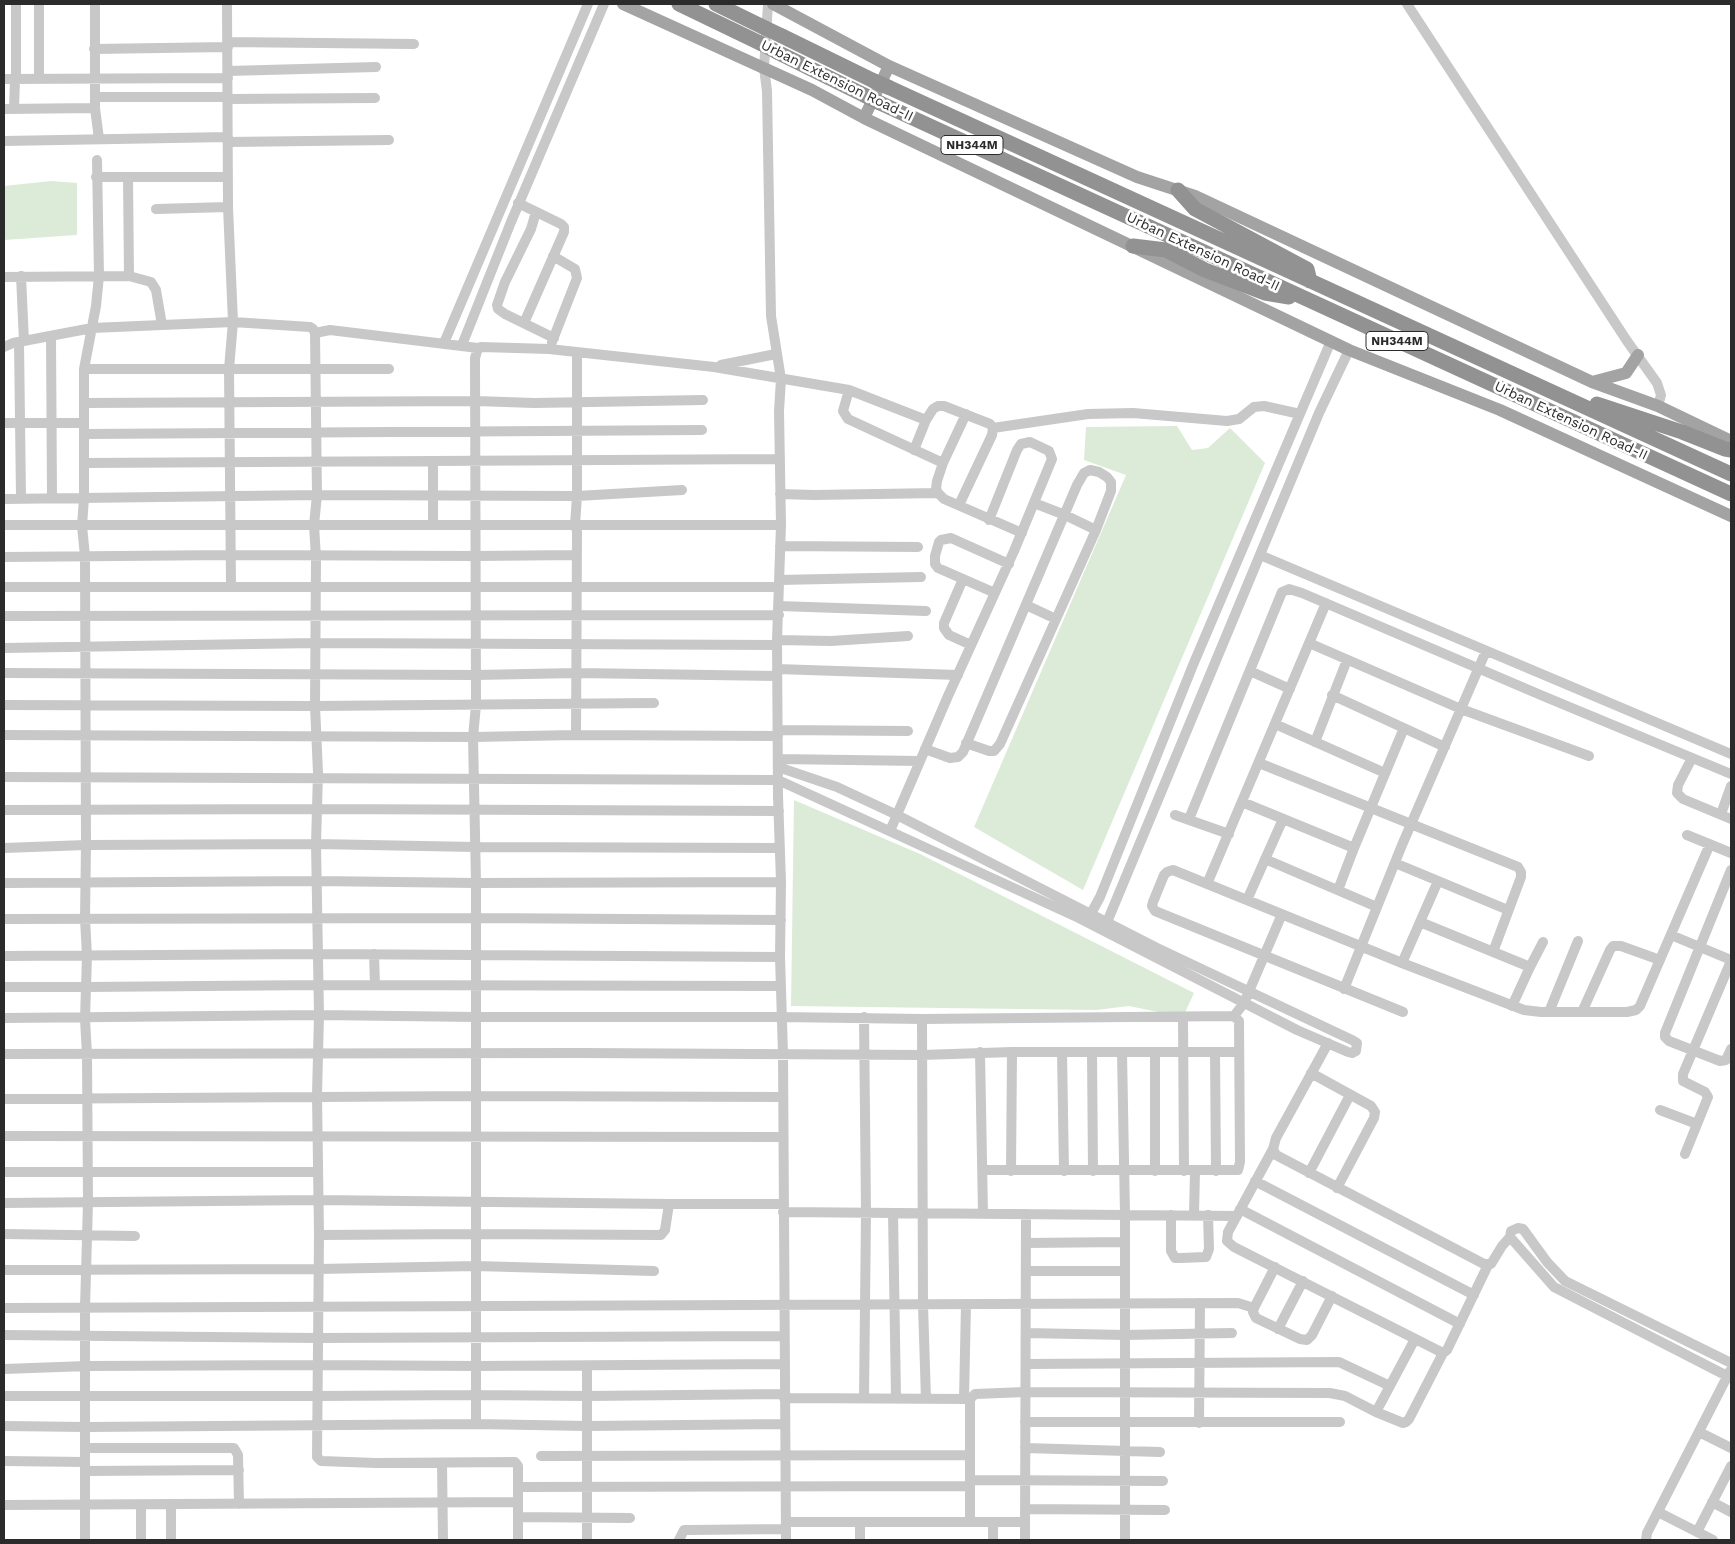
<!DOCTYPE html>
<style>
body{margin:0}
#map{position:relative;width:1735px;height:1544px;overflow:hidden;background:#fff;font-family:"Work Sans",sans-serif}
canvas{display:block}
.frame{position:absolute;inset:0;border:5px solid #2b2b2b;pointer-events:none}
</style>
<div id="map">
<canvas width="1735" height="1544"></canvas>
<div class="frame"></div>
</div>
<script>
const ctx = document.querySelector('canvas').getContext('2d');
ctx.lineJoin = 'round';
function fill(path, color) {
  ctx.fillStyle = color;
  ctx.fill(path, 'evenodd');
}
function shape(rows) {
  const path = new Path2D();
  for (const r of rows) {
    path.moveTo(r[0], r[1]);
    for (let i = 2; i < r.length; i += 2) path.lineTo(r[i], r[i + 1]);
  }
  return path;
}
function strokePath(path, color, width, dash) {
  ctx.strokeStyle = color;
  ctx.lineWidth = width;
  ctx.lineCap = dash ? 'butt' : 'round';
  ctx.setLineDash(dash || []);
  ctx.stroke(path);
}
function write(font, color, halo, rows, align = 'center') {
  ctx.font = font + ' "Work Sans",sans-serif';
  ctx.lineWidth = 5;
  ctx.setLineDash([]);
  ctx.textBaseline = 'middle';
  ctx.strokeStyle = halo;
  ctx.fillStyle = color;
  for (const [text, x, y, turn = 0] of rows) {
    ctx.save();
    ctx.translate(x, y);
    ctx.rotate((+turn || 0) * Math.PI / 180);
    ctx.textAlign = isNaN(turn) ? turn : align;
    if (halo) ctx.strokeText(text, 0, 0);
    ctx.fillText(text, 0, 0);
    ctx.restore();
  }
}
fill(shape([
 [51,181,77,183,77,235,4,240,4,186],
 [1177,426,1192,450,1208,448,1230,428,1265,463,1083,890,974,827,1126,475,1084,460,1086,427],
 [794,800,920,854,1194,993,1183,1017,1129,1006,1096,1010,791,1006]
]), '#dcebd7');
strokePath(shape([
 [16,4,16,79],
 [95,4,95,108,99,139],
 [227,4,228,207,233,322,229,369,231,586],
 [768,4,764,68,767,91,771,316,781,379,779,411,781,525,777,640,778,796,781,882,780,957,783,1054,786,1540],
 [1407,4,1627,341,1657,383,1661,395,1658,406],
 [228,42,414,44],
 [94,49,228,47],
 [228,71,376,67],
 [39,78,39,4],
 [4,79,228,78],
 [95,97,228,97],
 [228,99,375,98],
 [4,109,95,108],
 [14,109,15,79],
 [4,141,228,137],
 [228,142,389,140],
 [96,177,128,177],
 [518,203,561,224,564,227,564,232,524,323],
 [156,209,228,207],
 [536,212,531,229,505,282,497,305,498,309,505,314,554,338],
 [21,276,24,341],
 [129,276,151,282,156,290,162,325],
 [4,277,129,276,128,177,228,177],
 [315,333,330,330,478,348],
 [51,336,52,498],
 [19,342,21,498],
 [552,342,577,278,575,269,553,256],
 [444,343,588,4],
 [462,345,511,222,604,4],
 [4,347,13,343,92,328,162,325,233,322,310,327,313,329,315,333,317,495,314,525,316,558,315,706,318,773,316,844,319,1015,317,1095,319,1235,317,1457,321,1461,376,1463,515,1462,518,1466,518,1540],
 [721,365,776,354],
 [84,369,389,369],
 [849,390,926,420],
 [84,403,476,401,534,403,703,400],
 [966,414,943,463,937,481,936,489,938,493,944,499,1022,533],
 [4,423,84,423],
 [993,428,1088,414,1133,413,1227,421,1239,419,1254,407,1264,406,1300,414],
 [84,434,702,430],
 [914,450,926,420,933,409,938,406,944,406,990,424,993,428,992,435,959,505],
 [433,462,433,525],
 [84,463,780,459],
 [780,494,814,495,938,493],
 [4,499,317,495,577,496,682,490],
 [1034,503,1065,515,1096,530],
 [4,525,781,525],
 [780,546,918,547],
 [1260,555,1731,754],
 [4,557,231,555,476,556,577,555],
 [963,579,944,623,944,628,949,635,971,645],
 [779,580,921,577],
 [4,587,779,587],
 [995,593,938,568,935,564,935,556,939,542,941,540,951,538,1009,564],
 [1026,605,1056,619],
 [779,606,926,611],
 [4,616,779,615],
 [777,640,831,641,908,636],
 [1309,643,1461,709,1589,756],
 [4,648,316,643,777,645],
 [777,669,958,675],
 [1250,671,1290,689],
 [4,673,476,675,577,673,777,676],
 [1332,695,1445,747],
 [4,705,315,706,654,703],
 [1275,724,1385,773],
 [778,730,908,731],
 [4,735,473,737,576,735,778,736],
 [576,735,577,531,575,525,577,496,577,352],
 [1315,742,1347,660],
 [925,749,950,758,958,757,963,752,1077,485,1084,473,1090,470,1099,472,1107,477,1111,482,1111,491,1096,530,1000,744,994,751,989,751,966,743],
 [1692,758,1678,785,1677,793,1683,799,1731,819],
 [778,759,920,761],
 [1259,763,1518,867,1521,872,1521,877,1493,952],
 [4,777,778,780,1079,918,1297,1030,1348,1052,1352,1053,1356,1051,1357,1043,1352,1040,1157,948,897,815,837,787,778,767],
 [1242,802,1354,848],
 [4,810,317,809,779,811],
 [1721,814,1731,786],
 [1175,815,1229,834],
 [1189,819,1282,592,1289,589,1302,593,1543,696,1731,774],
 [890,831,948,696,1014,551,1052,459,1049,451,1030,442,1021,444,1017,450,989,520],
 [1687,835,1731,853],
 [4,848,86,845,316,844,475,847,780,848],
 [1265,859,1377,907],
 [1395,863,1508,910],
 [1731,870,1665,1033,1665,1037,1669,1041,1720,1061,1726,1060,1731,1049],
 [4,883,317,881,476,883,781,882],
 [1207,884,1326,603],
 [1338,890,1354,848,1404,728],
 [1247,900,1283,819],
 [4,919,476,918,781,920],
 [1088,919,1100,897,1193,665,1331,341],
 [1420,922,1530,967],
 [1105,927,1319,413,1349,350],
 [1671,935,1731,960],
 [374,954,375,985],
 [4,956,318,954,780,957],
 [1402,963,1438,881],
 [4,987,86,987,321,985,780,986],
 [1344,989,1402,845,1486,651],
 [1512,1006,1530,967,1543,942],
 [1403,1012,1155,911,1152,906,1153,902,1164,875,1167,872,1173,870,1402,963,1524,1010,1541,1012,1627,1012,1636,1010,1640,1006,1710,844],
 [1549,1012,1578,941],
 [1582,1012,1610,950,1613,946,1621,946,1660,960],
 [1234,1016,1244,1003,1282,914],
 [1183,1017,1184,1171],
 [4,1018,319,1015,476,1017,782,1017,922,1019,1234,1016,1239,1021,1240,1162,1238,1170,983,1170],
 [922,1019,923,1305,926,1399],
 [1328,1043,1276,1138,1273,1149,1276,1155,1484,1264,1491,1264,1502,1246,1510,1237],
 [980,1052,983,1214],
 [1062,1052,1064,1171],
 [1092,1052,1093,1171],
 [1122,1052,1125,1215,1125,1540],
 [1155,1052,1155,1171],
 [1215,1052,1216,1171],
 [4,1054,582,1053,922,1055,1012,1052,1239,1052],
 [1311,1073,1371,1106,1375,1112,1374,1118,1337,1188],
 [4,1099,476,1096,783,1097],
 [1660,1110,1697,1124],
 [4,1136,783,1137],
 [1273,1149,1228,1232,1227,1241,1234,1247,1443,1353,1447,1350,1488,1265],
 [1685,1154,1708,1097,1705,1092,1683,1081,1683,1074,1731,961],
 [1011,1171,1012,1052],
 [4,1172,318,1172],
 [1309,1173,1350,1095],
 [1255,1181,1474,1295],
 [4,1203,318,1200,669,1204,783,1204],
 [1240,1209,1460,1324],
 [783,1212,1237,1216],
 [893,1213,896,1398],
 [1171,1215,1171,1251,1175,1258,1180,1258,1206,1257,1209,1249,1208,1215],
 [1194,1215,1195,1171],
 [4,1234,135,1236],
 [319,1235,475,1234,661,1235,665,1230,669,1204],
 [1026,1243,1125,1242],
 [1275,1267,1254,1308,1253,1312,1256,1318,1300,1339,1307,1340,1312,1335,1332,1296],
 [4,1270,318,1269,476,1266,654,1271],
 [1026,1271,1125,1271],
 [4,1308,1238,1303,1254,1308],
 [1278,1329,1303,1281],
 [1026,1333,1125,1335,1232,1333],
 [4,1335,317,1338,784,1336],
 [1731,1363,1565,1281,1547,1262,1523,1229,1518,1228,1511,1231,1510,1237,1554,1287,1731,1378],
 [1026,1364,1339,1362,1390,1386],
 [587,1366,587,1540],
 [4,1369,87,1366,317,1365,476,1366,784,1364],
 [4,1396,317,1396,476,1395,587,1396,784,1394],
 [784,1398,970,1399],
 [864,1398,866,1213,864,1017],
 [964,1399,966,1304],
 [1376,1412,1415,1339],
 [1025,1422,1340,1422],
 [1199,1423,1200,1303],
 [476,1424,476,883,473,737,476,705,475,358,478,348,481,347,549,349,714,367,849,390,843,411,848,419,943,463],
 [4,1426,86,1427,476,1424,587,1426,785,1424],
 [1699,1432,1731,1448],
 [85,1448,234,1448,238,1455,239,1504],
 [1025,1448,1160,1452],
 [541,1456,970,1455],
 [4,1461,85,1462],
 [442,1463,443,1540],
 [85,1471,239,1470],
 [970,1480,1163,1481],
 [518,1487,970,1486],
 [1712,1502,1731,1512],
 [4,1505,518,1502],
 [171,1505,171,1540],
 [1025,1509,1165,1510],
 [1658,1512,1713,1540],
 [518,1517,630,1518],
 [786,1522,1025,1522],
 [860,1522,860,1540],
 [970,1522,970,1399,975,1394,1025,1392,1330,1393,1345,1396,1376,1412,1403,1423,1406,1422,1409,1419,1443,1353],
 [1697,1532,1731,1466],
 [85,1540,85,1308,88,1202,87,1055,85,1019,87,956,85,919,86,845,85,556,82,526,84,498,84,369,96,306,99,276,97,160],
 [141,1540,141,1505],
 [679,1540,684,1530,688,1530,786,1529],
 [993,1540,993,1522],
 [1025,1540,1026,1214],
 [1646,1540,1647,1533,1730,1371]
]), '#c8c8c8', 10);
strokePath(shape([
 [623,4,812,90,864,118,1349,350,1500,410,1731,516],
 [773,4,889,66,1137,177,1195,196,1592,382,1658,406,1731,441],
 [864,118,889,66],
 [1592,382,1626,373,1638,355]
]), '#a3a3a3', 12);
strokePath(shape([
 [679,4,762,44],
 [716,4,765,28],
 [782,36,874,81],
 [777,52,866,96],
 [888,87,1731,474],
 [880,103,1731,494],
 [1178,190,1195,209,1307,269,1310,281],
 [1133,246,1166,250,1205,270,1265,293,1289,297],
 [1597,404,1682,432,1725,449,1731,450]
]), '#929292', 15);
strokePath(shape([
 [765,28,782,36],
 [762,44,777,52],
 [874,81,888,87],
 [866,96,880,103]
]), '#929292', 15);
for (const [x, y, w] of [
 [972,145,62],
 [1397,341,62]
]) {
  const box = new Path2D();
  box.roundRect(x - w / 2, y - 9.5, w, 19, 4);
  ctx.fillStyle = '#fff';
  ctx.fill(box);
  strokePath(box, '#2b2b2b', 1);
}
write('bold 12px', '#2b2b2b', null, [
 ["NH344M",972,145],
 ["NH344M",1397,341]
]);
write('14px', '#2b2b2b', '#fff', [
 ["Urban Extension Road-II",837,81,26],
 ["Urban Extension Road-II",1203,252,25],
 ["Urban Extension Road-II",1571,421,25]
]);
</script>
